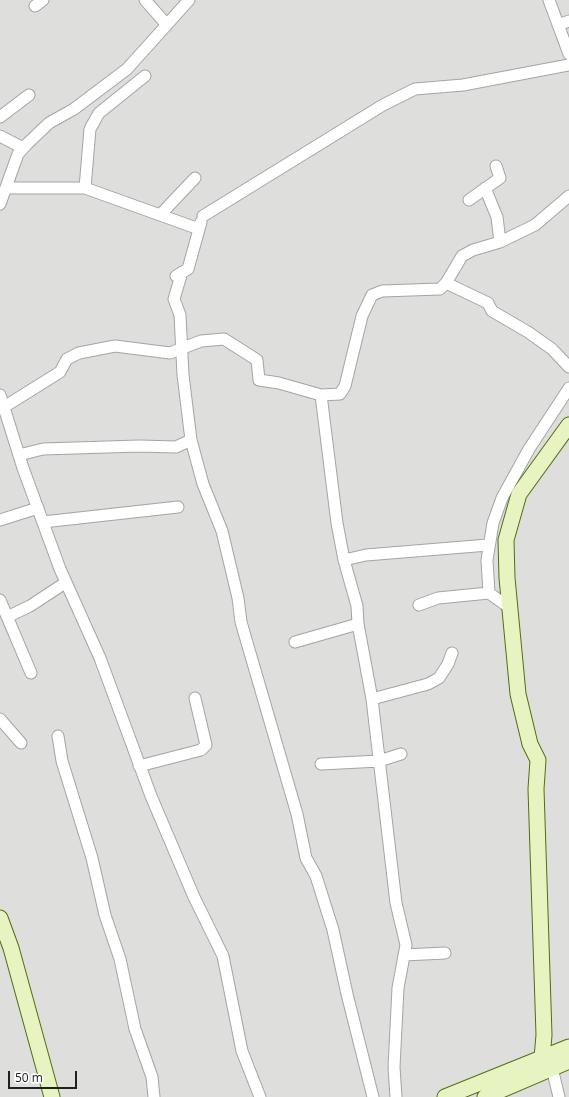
<!DOCTYPE html>
<style>
body{margin:0}
#map{position:relative;width:569px;height:1097px;overflow:hidden;background:#f0efe8;font-family:"Open Sans",sans-serif}
canvas{display:block}
.scale{position:absolute;left:8px;top:1071px;width:69px;height:18px;box-sizing:border-box;border:2px solid #202020;border-top:0;padding-left:5px;font-size:12px;line-height:14px;white-space:nowrap;color:#202020;-webkit-text-stroke:3px #fff;paint-order:stroke}
</style>
<div id="map">
<canvas width="569" height="1097"></canvas>
<div class="scale">50 m</div>
</div>
<script>
const ctx = document.querySelector('canvas').getContext('2d');
ctx.lineJoin = 'round';
function fill(path, color) {
  ctx.fillStyle = color;
  ctx.fill(path, 'evenodd');
}
function shape(rows) {
  const path = new Path2D();
  for (const r of rows) {
    path.moveTo(r[0], r[1]);
    for (let i = 2; i < r.length; i += 2) path.lineTo(r[i], r[i + 1]);
  }
  return path;
}
function strokePath(path, color, width, dash) {
  ctx.strokeStyle = color;
  ctx.lineWidth = width;
  ctx.lineCap = dash ? 'butt' : 'round';
  ctx.setLineDash(dash || []);
  ctx.stroke(path);
}
fill(shape([
 [0,0,569,0,569,1097,0,1097]
]), '#dededd');
const street = shape([
 [145,0,167,25],
 [549,0,569,54],
 [35,6,43,0],
 [558,25,569,21],
 [0,117,29,95],
 [0,136,23,148],
 [6,188,85,188,199,229],
 [85,188,90,129,99,113,145,76],
 [485,188,497,217,500,242],
 [469,200,500,178,496,166],
 [0,204,18,154,27,144,49,123,74,109,127,69,189,0],
 [160,215,195,178],
 [203,216,383,105,415,89,463,85,569,65],
 [182,272,174,299,180,315,183,375,191,440,203,484,222,531,238,598,241,622,297,814,306,858,316,876,333,930,347,994,373,1097],
 [176,276,188,269,201,222],
 [446,283,488,303,492,311,528,332,552,349,569,367],
 [0,395,23,468,60,569,100,658,151,796,194,897,223,956,242,1051,260,1097],
 [321,395,340,394,345,386,362,316,372,295,382,291,440,289,446,283,462,256,473,250,500,242,535,225,569,196],
 [4,407,60,372,67,359,79,353,115,346,170,353,201,341,224,339,257,360,259,380,279,383,321,395,337,523,344,560,357,606,358,624,372,699,396,903,406,945,398,988,394,1067,396,1097],
 [19,455,43,449,139,446,176,447,191,440],
 [0,520,38,508],
 [43,522,178,507],
 [344,560,366,555,488,545],
 [0,600,31,673],
 [419,605,438,598,489,593],
 [510,608,489,593,487,560,493,523,502,498,529,449,569,388],
 [7,617,30,606,65,583],
 [295,642,358,624],
 [372,699,428,684,439,678,448,664,452,653],
 [0,719,21,743],
 [58,736,62,761,92,858,105,915,120,959,135,1029,152,1077,154,1097],
 [321,764,379,761,401,754],
 [139,766,201,750,206,745,195,698],
 [404,955,445,953],
 [552,1068,559,1097]
]);
const secondary = shape([
 [0,918,11,948,52,1097],
 [542,1058,544,1035,536,789,538,760,530,744,518,694,507,578,506,540,519,494,569,425],
 [445,1097,569,1047],
 [485,1097,569,1061]
]);
strokePath(street, '#a4a4a4', 13);
strokePath(secondary, '#516e10', 17);
strokePath(street, '#fff', 11);
strokePath(secondary, '#e7f4c2', 15);
</script>
